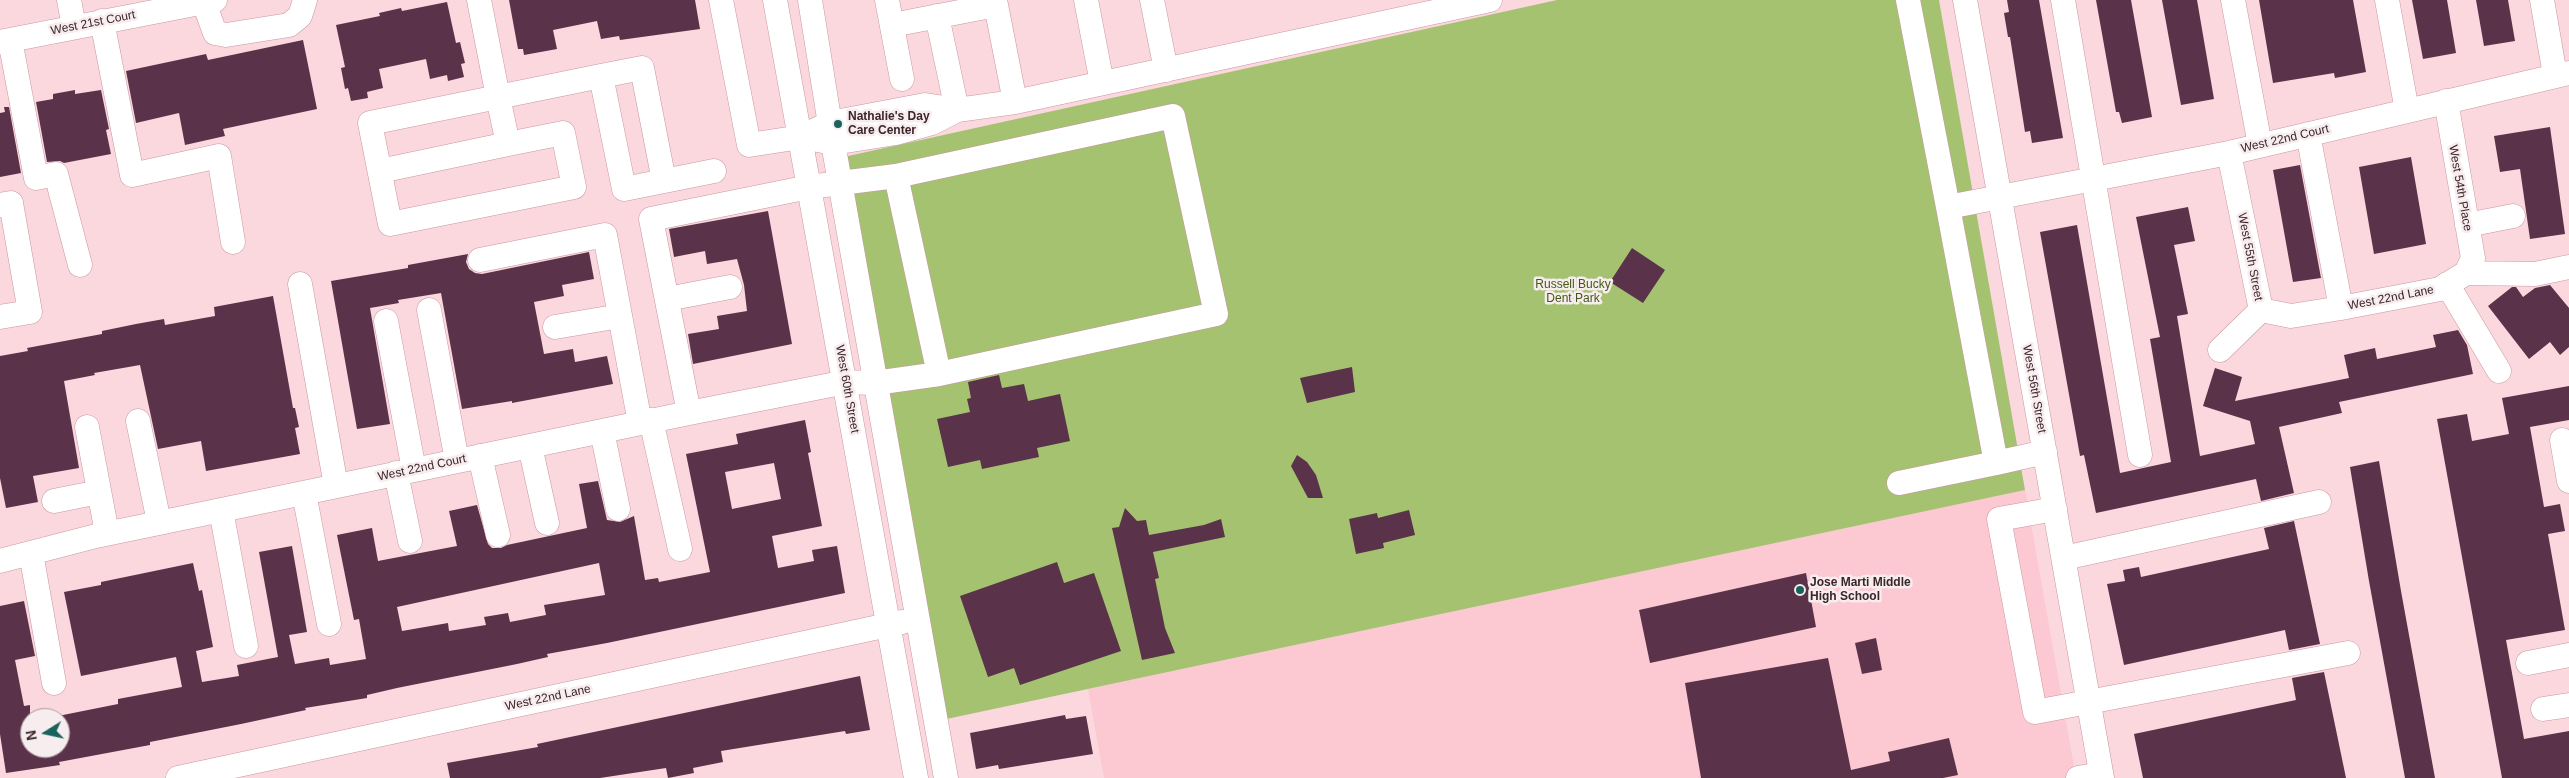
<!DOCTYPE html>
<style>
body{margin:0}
#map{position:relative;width:2569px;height:778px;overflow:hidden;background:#fad8de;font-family:Helvetica,sans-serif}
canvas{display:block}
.north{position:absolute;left:20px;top:708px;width:50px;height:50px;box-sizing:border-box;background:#f7ecee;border:1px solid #ab9ca0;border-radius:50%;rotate:260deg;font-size:14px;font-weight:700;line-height:20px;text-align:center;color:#3a252a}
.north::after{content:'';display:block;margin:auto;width:18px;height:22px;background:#18645d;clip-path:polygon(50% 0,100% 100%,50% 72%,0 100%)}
</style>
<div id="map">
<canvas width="2569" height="778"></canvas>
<div class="north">N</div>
</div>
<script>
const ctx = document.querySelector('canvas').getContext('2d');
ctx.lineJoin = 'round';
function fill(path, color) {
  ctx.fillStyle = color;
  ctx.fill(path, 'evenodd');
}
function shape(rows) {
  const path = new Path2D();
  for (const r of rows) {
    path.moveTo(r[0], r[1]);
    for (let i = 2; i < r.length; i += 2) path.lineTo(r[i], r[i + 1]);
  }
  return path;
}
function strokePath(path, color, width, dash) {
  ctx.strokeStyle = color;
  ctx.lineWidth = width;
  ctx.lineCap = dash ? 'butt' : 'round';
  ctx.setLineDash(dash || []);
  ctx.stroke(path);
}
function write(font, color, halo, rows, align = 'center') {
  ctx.font = font + ' Helvetica,sans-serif';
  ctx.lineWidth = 5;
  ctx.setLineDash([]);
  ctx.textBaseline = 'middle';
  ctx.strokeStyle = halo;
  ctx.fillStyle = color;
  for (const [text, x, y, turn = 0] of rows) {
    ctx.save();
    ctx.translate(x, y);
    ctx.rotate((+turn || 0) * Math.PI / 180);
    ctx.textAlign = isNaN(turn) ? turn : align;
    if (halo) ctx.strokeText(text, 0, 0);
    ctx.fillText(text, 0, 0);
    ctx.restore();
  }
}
fill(shape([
 [2025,490,2076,778,1104,778,1088,689]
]), '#fcc8d2');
fill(shape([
 [1557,0,1939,0,2025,490,937,721,830,160]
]), '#a5c271');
fill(shape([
 [509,0,695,0,700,29,620,40,619,36,601,39,597,21,553,30,557,49,524,55,523,49,518,49],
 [2007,0,2039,0,2063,138,2032,143,2030,131,2025,132,2010,37,2008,37,2004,13,2009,12],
 [2096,0,2131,0,2152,117,2122,123,2119,112,2116,112],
 [2162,0,2197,0,2214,99,2181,105],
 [2259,0,2353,0,2366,72,2335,78,2334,73,2273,83],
 [2412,0,2447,0,2456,53,2423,59],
 [2476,0,2508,0,2515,41,2484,46],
 [447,2,456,43,460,42,465,63,461,64,464,77,448,81,447,75,430,79,426,59,379,69,383,88,367,92,368,98,351,101,348,88,345,89,341,68,345,67,336,25,380,16,379,13,401,8,402,11],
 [303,40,317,109,223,129,225,136,185,145,179,113,136,123,126,71,206,54,208,60],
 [75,90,75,94,101,90,109,129,106,130,111,154,64,163,60,161,47,162,36,102,53,99,53,94],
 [4,107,9,107,21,173,0,177,0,113,5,112],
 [2550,127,2565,234,2530,239,2520,169,2500,172,2494,136],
 [2411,157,2426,244,2374,254,2359,167],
 [2300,165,2321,278,2293,282,2273,170],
 [2188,207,2195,241,2174,245,2188,314,2177,316,2200,456,2255,444,2250,421,2203,406,2215,368,2242,377,2235,401,2349,378,2344,355,2375,348,2377,359,2436,347,2433,335,2458,330,2467,345,2473,374,2339,402,2342,413,2279,427,2294,493,2261,501,2256,479,2096,513,2084,455,2080,456,2040,232,2077,225,2120,473,2171,462,2150,339,2160,337,2136,217],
 [768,211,792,344,693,364,688,334,719,329,717,316,747,311,744,285,737,259,707,264,705,251,674,257,669,229],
 [1632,248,1665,270,1643,303,1610,282],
 [589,252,594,279,562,285,564,296,534,302,544,354,573,349,575,362,607,356,613,384,512,403,512,401,462,409,441,293,398,300,399,303,370,308,390,424,357,429,331,281,408,268,408,265,468,254,466,262,469,269,475,273,482,274],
 [2550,285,2569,308,2569,347,2560,355,2550,342,2529,359,2488,306,2512,287,2516,287,2523,297,2535,288],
 [273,296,293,408,295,408,299,427,295,428,300,454,206,471,201,441,158,449,140,365,94,373,95,375,64,381,79,468,33,476,38,502,6,508,0,478,0,356,28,351,27,348,102,334,102,331,136,324,164,319,165,325,215,316,214,307],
 [1352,367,1355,392,1307,403,1300,378],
 [999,375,1002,388,1024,384,1028,401,1060,394,1070,441,1037,448,1039,457,982,469,980,460,948,467,937,419,970,412,967,399,971,398,968,382],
 [2569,386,2569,420,2530,427,2544,507,2560,504,2565,531,2548,534,2565,630,2506,640,2524,739,2569,731,2569,778,2502,778,2437,419,2467,414,2472,441,2509,434,2502,398],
 [805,420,811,452,808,453,822,526,772,536,778,568,814,561,812,550,837,546,845,593,607,643,547,654,548,657,517,664,397,688,367,695,367,698,305,708,306,710,241,724,150,742,150,745,59,762,60,765,6,773,0,734,0,606,24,601,35,656,15,660,24,706,30,705,30,748,64,748,58,716,118,704,118,699,182,687,176,657,81,676,64,592,101,585,101,582,193,563,199,591,202,590,213,647,196,651,202,682,239,676,237,665,278,657,259,552,292,546,307,632,289,635,295,664,329,658,330,665,366,659,359,619,354,620,337,535,372,528,378,561,457,546,449,511,477,505,488,544,492,548,501,548,507,545,587,528,579,484,598,481,607,520,620,522,634,516,645,580,658,578,659,582,710,572,686,454,738,444,736,434],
 [774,463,781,499,732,509,725,472],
 [599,563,605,595,544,605,546,615,510,622,508,613,484,617,486,625,449,631,448,623,402,631,397,607],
 [1297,455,1307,462,1316,475,1323,498,1308,498,1291,466],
 [2379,461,2401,591,2435,778,2405,778,2369,581,2350,467],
 [1125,508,1137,521,1146,520,1149,535,1204,525,1221,519,1225,537,1153,552,1159,578,1155,579,1165,628,1175,653,1142,660,1112,528,1119,527],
 [1409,510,1415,535,1383,543,1384,548,1356,554,1349,519,1377,513,1378,518],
 [2294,521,2320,644,2289,650,2285,630,2124,665,2107,584,2125,581,2123,570,2139,567,2141,577,2269,549,2264,528],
 [1057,562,1064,583,1094,573,1121,651,1020,685,1014,668,988,677,960,596],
 [1806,573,1816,627,1650,663,1639,610],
 [1876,638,1882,670,1862,674,1855,643],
 [1828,658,1851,770,1890,761,1888,752,1949,738,1958,775,1943,778,1701,778,1685,683],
 [2324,672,2346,778,2143,778,2134,734,2296,700,2292,678],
 [860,676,870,730,846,734,845,731,721,751,723,762,693,768,694,773,668,778,666,768,600,778,450,778,447,763,538,747,537,744],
 [1065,715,1066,719,1086,716,1093,754,999,769,998,765,976,769,970,733]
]), '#5a3249');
const minor = shape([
 [69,0,74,27],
 [203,0,215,33,226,35,289,25,300,16,305,0],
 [479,0,498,97,508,144,563,133,574,187,390,224,370,123,498,97,601,76,642,68,664,181,624,189,601,76],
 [721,0,749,145,801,137,830,123,925,105,957,110],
 [775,0,916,778],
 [810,0,833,143,946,778],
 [887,0,902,79],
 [1086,0,1102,83],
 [1152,0,1166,70],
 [1908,0,1948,207,2229,153,2569,73],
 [1965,0,2102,778],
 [2063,0,2140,455],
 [2233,0,2260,145],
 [2387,0,2407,111],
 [2542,0,2555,75],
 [937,16,957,110],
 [102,21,132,175,219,156,233,242],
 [892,25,996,5,1015,102],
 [10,40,36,178,56,174,80,265],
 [0,42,215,0],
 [2446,101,2473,258,2466,273],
 [2308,134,2341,308],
 [818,140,833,143,896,133,932,123,957,110,1015,102,1490,0],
 [2229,153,2261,310,2291,316,2341,308,2440,289,2466,273],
 [380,171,508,144],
 [664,181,714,171],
 [0,205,11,203,30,312,0,317],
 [2467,225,2513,216],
 [480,260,605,235,640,423],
 [2466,273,2535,274,2569,267],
 [300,284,336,486],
 [2447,284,2499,371],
 [667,299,730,287],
 [429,310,457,461],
 [386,321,414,470],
 [555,327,620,316],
 [2220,350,2261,310],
 [689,413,651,219,809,187,896,176],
 [651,420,680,549],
 [138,421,159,522],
 [87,427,107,533],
 [602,431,618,509],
 [2562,440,2569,481],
 [530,446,547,523],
 [480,456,498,535],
 [1996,463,2045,452],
 [396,473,410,541],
 [1899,483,1996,463,1948,207],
 [304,493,329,624],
 [54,501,99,492],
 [2055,509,1999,519,2035,712,2348,653],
 [221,510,246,646],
 [31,553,54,683],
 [2064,558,2319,502],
 [0,561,96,536,689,413,846,382,875,383,939,374,1216,314,1173,116,896,176,939,374],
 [2528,663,2569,655],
 [2543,709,2569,705],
 [178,778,902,622],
 [2078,778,2101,774]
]);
strokePath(minor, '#cb96a1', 25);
strokePath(minor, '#fff', 24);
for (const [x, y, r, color] of [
 [838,124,5,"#18645d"],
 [1800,590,5,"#18645d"]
]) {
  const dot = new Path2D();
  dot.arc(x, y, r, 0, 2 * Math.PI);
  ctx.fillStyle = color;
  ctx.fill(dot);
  strokePath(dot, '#f7ecee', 2);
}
write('12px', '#3a252a', '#f7ecee', [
 ["West 21st Court",93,23,-11],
 ["West 22nd Court",2285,139,-13],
 ["West 54th Place",2460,188,80],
 ["West 55th Street",2250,257,79],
 ["West 22nd Lane",2391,298,-11],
 ["West 60th Street",847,389,80],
 ["West 56th Street",2034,389,80],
 ["West 22nd Court",422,468,-12],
 ["West 22nd Lane",548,698,-12]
]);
write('bold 12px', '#3a252a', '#f7ecee', [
 ["Nathalie's Day",848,117],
 ["Care Center",848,131],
 ["Jose Marti Middle",1810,583],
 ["High School",1810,597]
], 'left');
write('12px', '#445916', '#f7ecee', [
 ["Russell Bucky",1573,285],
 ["Dent Park",1573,299]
]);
</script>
